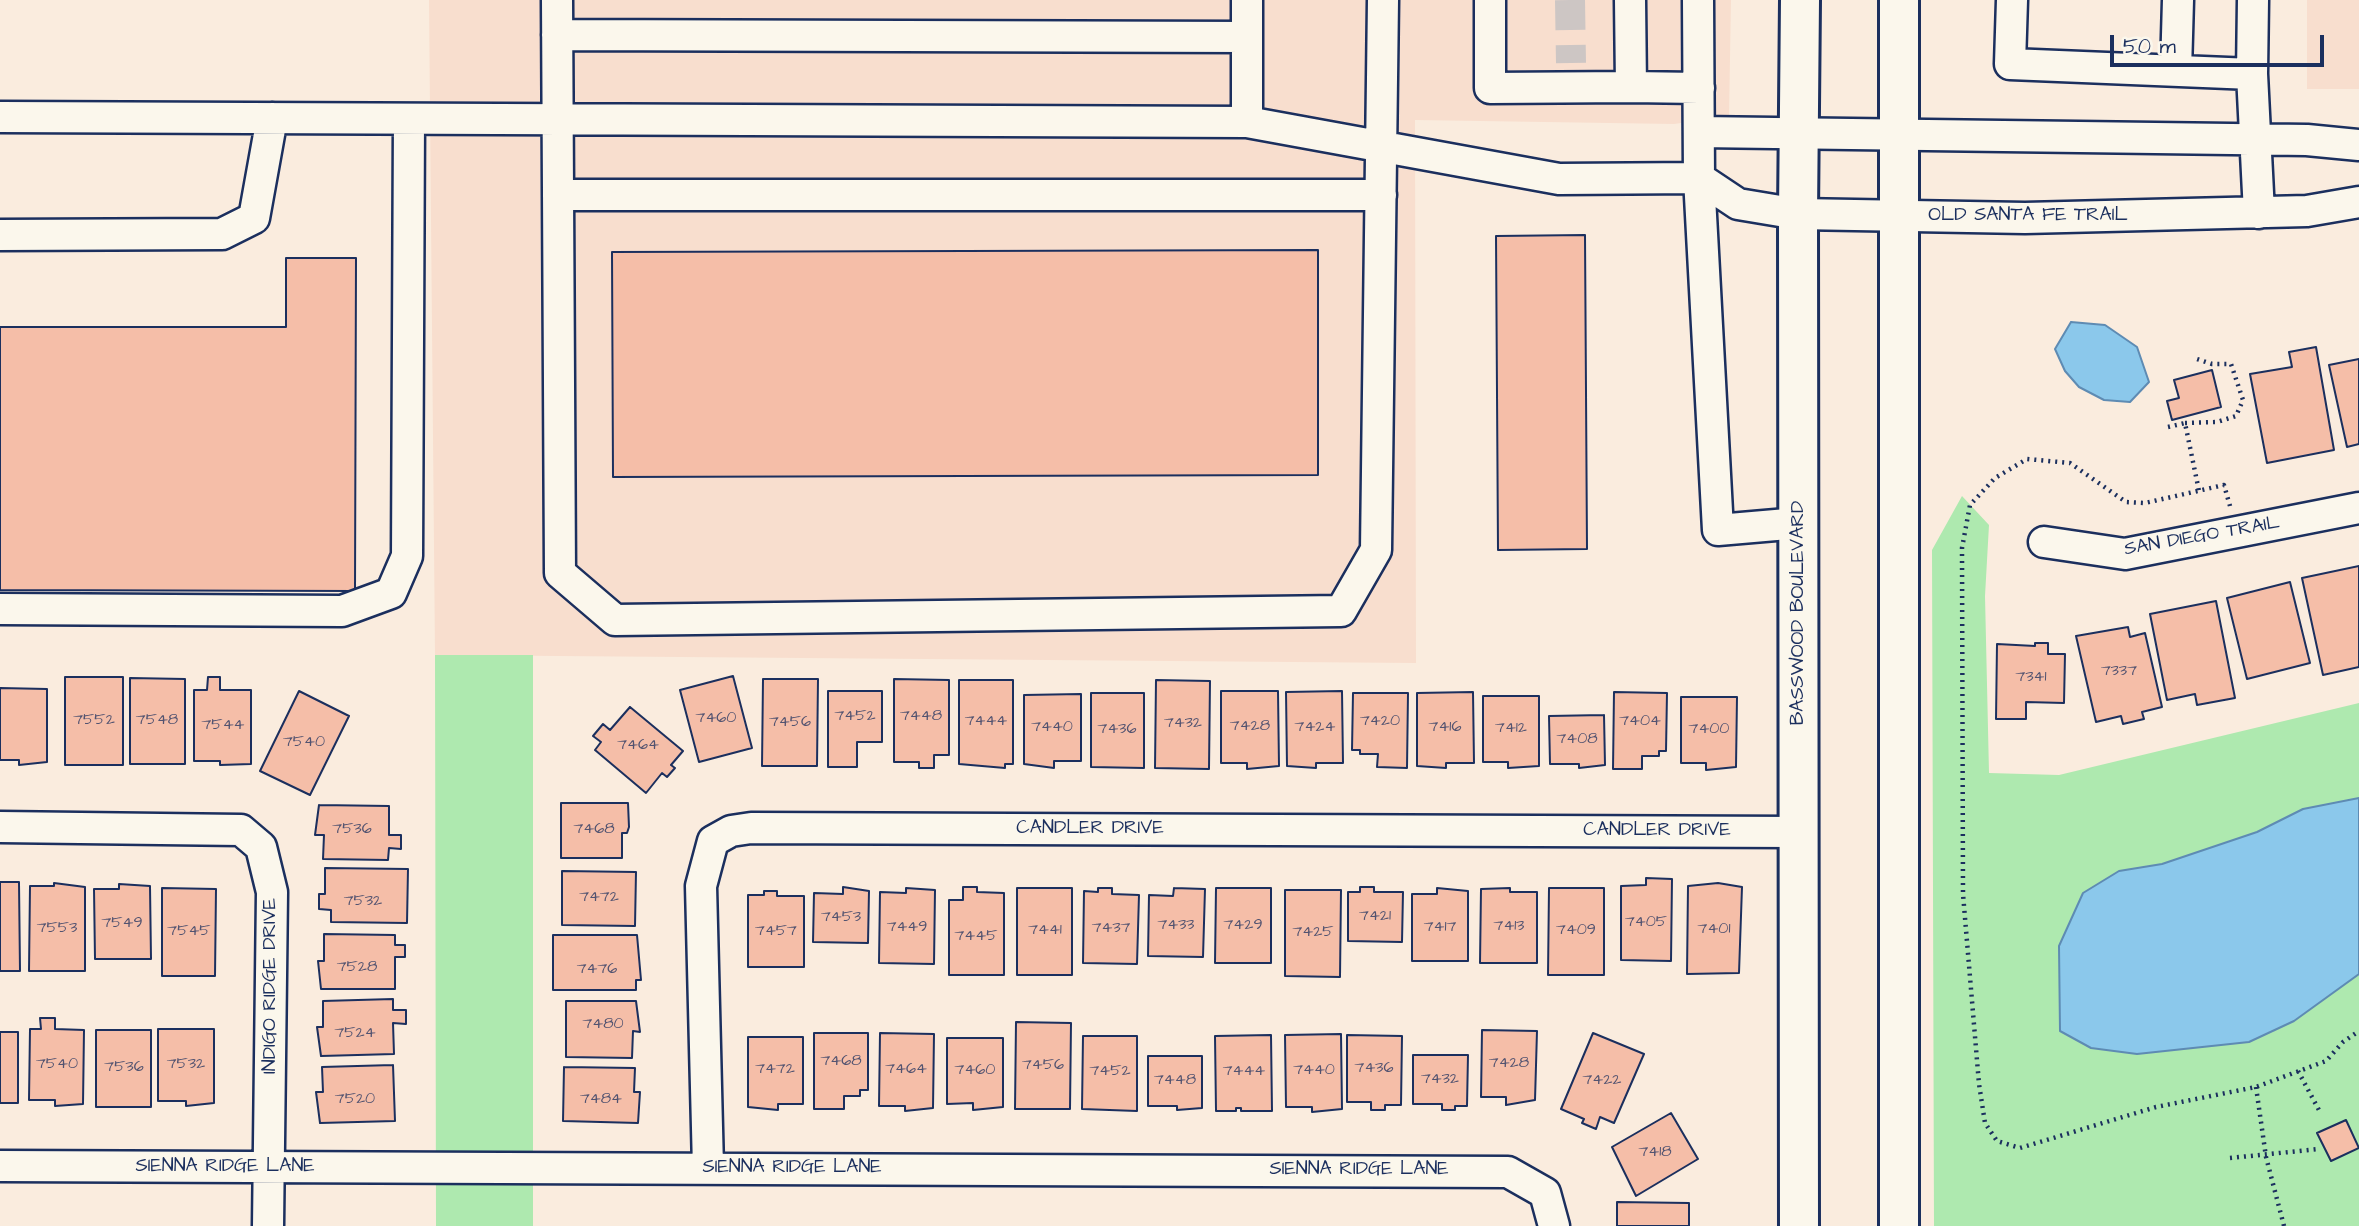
<!DOCTYPE html>
<style>
body{margin:0}
#map{position:relative;width:2359px;height:1226px;overflow:hidden;background:#faecde;font-family:"Architects Daughter",sans-serif}
canvas{display:block}
.scale{position:absolute;left:2110px;top:35px;width:214px;height:32px;box-sizing:border-box;border:4px solid #1b2f5e;border-top:0;padding-left:9px;font-size:21px;line-height:24px;white-space:nowrap;color:#1b2f5e;-webkit-text-stroke:5px #fbf7ec;paint-order:stroke}
</style>
<div id="map">
<canvas width="2359" height="1226"></canvas>
<div class="scale">50 m</div>
</div>
<script>
const ctx = document.querySelector('canvas').getContext('2d');
ctx.lineJoin = 'round';
function fill(path, color) {
  ctx.fillStyle = color;
  ctx.fill(path, 'evenodd');
}
function shape(rows) {
  const path = new Path2D();
  for (const r of rows) {
    path.moveTo(r[0], r[1]);
    for (let i = 2; i < r.length; i += 2) path.lineTo(r[i], r[i + 1]);
  }
  return path;
}
function strokePath(path, color, width, dash) {
  ctx.strokeStyle = color;
  ctx.lineWidth = width;
  ctx.lineCap = dash ? 'butt' : 'round';
  ctx.setLineDash(dash || []);
  ctx.stroke(path);
}
function write(font, color, halo, rows, align = 'center') {
  ctx.font = font + ' "Architects Daughter",sans-serif';
  ctx.lineWidth = 5;
  ctx.setLineDash([]);
  ctx.textBaseline = 'middle';
  ctx.strokeStyle = halo;
  ctx.fillStyle = color;
  for (const [text, x, y, turn = 0] of rows) {
    ctx.save();
    ctx.translate(x, y);
    ctx.rotate((+turn || 0) * Math.PI / 180);
    ctx.textAlign = isNaN(turn) ? turn : align;
    if (halo) ctx.strokeText(text, 0, 0);
    ctx.fillText(text, 0, 0);
    ctx.restore();
  }
}
fill(shape([
 [429,0,1731,0,1729,116,1674,124,1415,120,1416,663,435,655],
 [2307,0,2359,0,2359,89,2307,89]
]), '#f8dece');
fill(shape([
 [1962,496,1989,525,1985,596,1989,773,2059,775,2359,703,2359,1226,1934,1226,1932,550],
 [435,655,533,655,533,1226,436,1226]
]), '#aee9af');
const water = shape([
 [2071,322,2105,325,2137,347,2149,382,2130,402,2104,400,2079,387,2065,371,2055,349,2071,322],
 [2359,798,2359,974,2294,1021,2249,1042,2137,1054,2091,1048,2060,1031,2059,946,2083,893,2119,871,2162,864,2257,832,2303,809,2359,798]
]);
fill(water, '#8bc8eb');
strokePath(water, '#5e8bb3', 2);
const building = shape([
 [1585,235,1587,549,1498,550,1496,236,1585,235],
 [1318,250,1318,475,613,477,612,252,1318,250],
 [286,258,356,258,355,591,0,590,0,327,286,327,286,258],
 [2316,347,2334,450,2267,463,2250,374,2292,367,2289,352,2316,347],
 [2359,359,2359,444,2347,447,2329,365,2359,359],
 [2212,370,2221,407,2172,420,2167,401,2179,398,2174,380,2212,370],
 [2359,566,2359,667,2323,675,2302,578,2359,566],
 [2290,582,2310,663,2247,679,2227,598,2290,582],
 [2216,601,2235,698,2197,705,2195,694,2167,700,2150,614,2216,601],
 [2128,627,2130,637,2145,633,2162,707,2142,712,2144,719,2123,724,2121,716,2096,722,2076,636,2128,627],
 [2035,643,2048,643,2048,654,2065,654,2064,703,2026,702,2026,719,1996,719,1997,644,2035,646,2035,643],
 [733,676,752,748,699,762,680,690,733,676],
 [65,677,123,677,123,765,65,765,65,677],
 [208,677,220,677,220,690,251,690,251,764,220,765,220,761,194,761,194,690,207,690,208,677],
 [130,678,185,679,185,764,130,764,130,678],
 [763,679,818,679,817,766,762,766,763,679],
 [894,679,949,680,949,755,934,755,934,768,919,768,919,762,894,762,894,679],
 [959,680,1013,680,1013,764,1005,764,1005,768,959,764,959,680],
 [1156,680,1210,681,1209,769,1155,768,1156,680],
 [0,688,47,689,47,762,19,765,19,760,0,760,0,688],
 [299,691,349,716,310,795,260,771,299,691],
 [828,691,882,691,882,742,857,742,857,767,828,767,828,691],
 [1221,691,1278,691,1279,766,1247,769,1247,763,1221,763,1221,691],
 [1342,691,1343,763,1316,763,1316,768,1287,766,1286,692,1342,691],
 [1473,692,1474,763,1446,763,1446,768,1417,766,1417,693,1473,692],
 [1614,692,1667,693,1666,751,1659,751,1659,756,1642,756,1642,769,1613,769,1614,692],
 [1091,693,1144,693,1144,768,1091,767,1091,693],
 [1353,693,1408,693,1407,768,1377,767,1378,754,1360,754,1360,750,1352,750,1353,693],
 [1081,694,1081,761,1054,761,1054,768,1024,764,1024,695,1081,694],
 [1483,696,1539,696,1539,766,1508,768,1508,762,1483,762,1483,696],
 [1681,697,1737,697,1736,767,1706,770,1706,763,1681,763,1681,697],
 [630,707,683,751,671,765,675,768,667,777,662,773,646,793,595,750,601,742,593,736,603,724,610,730,630,707],
 [1604,715,1605,765,1579,768,1579,764,1550,764,1549,716,1604,715],
 [561,803,628,803,629,827,627,833,622,833,622,858,561,858,561,803],
 [319,805,389,806,389,835,401,835,401,849,389,848,388,860,323,859,324,835,315,835,319,805],
 [325,868,408,869,407,923,331,922,331,910,319,909,319,894,325,894,325,868],
 [562,871,636,872,635,926,562,925,562,871],
 [1646,878,1672,879,1671,961,1621,960,1621,886,1646,885,1646,878],
 [0,882,19,882,20,971,0,971,0,882],
 [54,883,85,887,85,971,29,971,30,886,54,886,54,883],
 [1718,883,1742,887,1739,973,1687,974,1688,886,1718,883],
 [119,884,150,886,151,959,95,959,94,889,119,889,119,884],
 [843,887,869,891,868,943,813,942,814,893,843,894,843,887],
 [963,887,977,887,977,892,1004,893,1004,975,949,975,949,900,963,900,963,887],
 [1360,887,1374,887,1374,892,1403,892,1402,942,1348,941,1348,892,1360,892,1360,887],
 [162,888,216,889,215,976,162,976,162,888],
 [906,888,935,890,934,964,879,963,880,892,906,893,906,888],
 [1017,888,1072,888,1072,975,1017,975,1017,888],
 [1098,888,1112,888,1112,894,1139,895,1137,964,1083,963,1084,891,1098,892,1098,888],
 [1174,888,1205,889,1203,957,1148,956,1149,895,1173,896,1174,888],
 [1216,888,1271,888,1271,963,1215,963,1216,888],
 [1437,888,1468,891,1468,961,1412,961,1412,894,1437,894,1437,888],
 [1510,888,1510,892,1537,892,1537,963,1480,963,1481,889,1510,888],
 [1549,888,1604,888,1604,975,1548,975,1549,888],
 [1285,890,1341,890,1340,977,1285,976,1285,890],
 [764,891,777,891,777,896,804,896,804,967,748,967,748,895,764,895,764,891],
 [324,934,395,935,395,945,405,945,405,957,395,957,395,989,321,989,318,961,324,961,324,934],
 [553,935,637,935,641,980,636,980,636,990,553,990,553,935],
 [393,999,393,1010,406,1010,406,1024,393,1023,394,1054,321,1056,317,1027,323,1027,323,1001,393,999],
 [566,1001,636,1001,640,1032,633,1031,632,1058,566,1057,566,1001],
 [40,1018,55,1018,55,1029,84,1030,83,1104,55,1106,55,1100,29,1100,30,1029,41,1029,40,1018],
 [1016,1022,1071,1023,1070,1109,1015,1109,1016,1022],
 [158,1029,214,1029,214,1103,186,1106,186,1101,158,1101,158,1029],
 [96,1030,151,1030,151,1107,96,1107,96,1030],
 [1482,1030,1537,1031,1535,1100,1506,1105,1506,1097,1481,1097,1482,1030],
 [0,1032,18,1032,18,1103,0,1103,0,1032],
 [814,1033,868,1033,868,1090,860,1090,860,1096,844,1096,844,1109,814,1109,814,1033],
 [880,1033,934,1034,933,1108,905,1111,905,1106,879,1106,880,1033],
 [1593,1033,1644,1054,1614,1123,1600,1117,1596,1129,1582,1123,1584,1119,1561,1109,1593,1033],
 [1341,1034,1342,1109,1312,1112,1312,1107,1286,1107,1285,1035,1341,1034],
 [1271,1035,1272,1111,1241,1111,1241,1108,1236,1108,1236,1111,1216,1111,1215,1036,1271,1035],
 [1347,1035,1402,1036,1401,1105,1385,1105,1385,1110,1371,1110,1371,1102,1347,1102,1347,1035],
 [1083,1036,1137,1036,1137,1111,1082,1109,1083,1036],
 [748,1037,803,1037,803,1104,778,1104,778,1110,748,1107,748,1037],
 [947,1038,1003,1038,1003,1107,973,1110,973,1103,947,1104,947,1038],
 [1413,1055,1468,1055,1467,1106,1455,1106,1455,1110,1442,1110,1442,1104,1413,1104,1413,1055],
 [1148,1056,1202,1056,1202,1108,1177,1110,1177,1106,1148,1106,1148,1056],
 [393,1065,395,1121,320,1123,316,1092,323,1092,322,1067,393,1065],
 [564,1067,635,1068,634,1092,640,1092,638,1123,563,1121,564,1067],
 [1671,1113,1698,1159,1636,1196,1612,1147,1671,1113],
 [2346,1120,2359,1148,2331,1161,2317,1133,2346,1120],
 [1617,1202,1689,1203,1689,1226,1617,1226,1617,1202]
]);
fill(building, '#f5bea8');
strokePath(building, '#1b2f5e', 2);
strokePath(shape([
 [1570,0,1571,63]
]), '#cdc6c4', 30, [30, 15]);
const minor = shape([
 [557,0,560,573,615,620,1341,611,1376,550,1383,0],
 [1490,0,1490,88,1631,87],
 [1630,0,1631,87,1699,88],
 [1698,0,1699,178,1738,204,1798,214,2025,218,2307,211,2359,202],
 [2012,0,2010,64,2252,74,2253,0],
 [557,35,1247,37],
 [2176,71,2178,0],
 [2252,74,2259,213],
 [0,117,1247,122,1559,179,1699,178,1718,530,1799,523],
 [1247,122,1247,0],
 [1699,132,2307,140,2359,145],
 [558,195,1381,195],
 [0,235,222,234,254,218,272,118],
 [2044,542,2125,554,2359,508],
 [0,609,342,611,391,593,407,556,409,119],
 [0,827,241,830,261,847,272,892,268,1226],
 [0,1166,1508,1172,1545,1193,1554,1226],
 [708,1168,701,886,713,841,731,831,751,828,1799,832]
]);
const major = shape([
 [1899,0,1899,1226],
 [1799,1226,1798,214,1800,0]
]);
strokePath(minor, '#1b2f5e', 35);
strokePath(major, '#1b2f5e', 44);
strokePath(shape([
 [2185,423,2217,422,2236,416,2243,400,2231,364,2212,364,2197,359],
 [2168,427,2185,423,2199,491],
 [2230,506,2224,485,2145,503,2126,502,2070,463,2027,459,1995,478,1970,505,1962,548,1963,894,1979,1084,1985,1123,1997,1141,2020,1148,2156,1107,2256,1087,2326,1061,2343,1042,2359,1031],
 [2298,1071,2320,1112],
 [2256,1087,2266,1157,2284,1226],
 [2230,1158,2319,1149]
]), '#1b2f5e', 4.5, [2, 5]);
strokePath(minor, '#fbf7ec', 30);
strokePath(major, '#fbf7ec', 38);
write('16px', '#525370', null, [
 ["7337",2119,672],
 ["7341",2031,678],
 ["7452",855,717],
 ["7448",921,717],
 ["7460",716,719],
 ["7552",94,721],
 ["7548",157,721],
 ["7444",986,722],
 ["7420",1380,722],
 ["7404",1640,722],
 ["7456",790,723],
 ["7432",1183,724],
 ["7544",223,726],
 ["7428",1250,727],
 ["7440",1052,728],
 ["7424",1315,728],
 ["7416",1445,728],
 ["7412",1511,729],
 ["7436",1117,730],
 ["7400",1709,730],
 ["7408",1577,740],
 ["7540",304,743],
 ["7464",638,746],
 ["7536",352,830],
 ["7468",594,830],
 ["7472",599,898],
 ["7532",363,902],
 ["7421",1375,917],
 ["7453",841,918],
 ["7405",1646,923],
 ["7549",122,924],
 ["7433",1176,926],
 ["7429",1243,926],
 ["7413",1509,927],
 ["7449",907,928],
 ["7417",1440,928],
 ["7553",57,929],
 ["7437",1111,929],
 ["7401",1714,930],
 ["7441",1045,931],
 ["7409",1576,931],
 ["7545",189,932],
 ["7457",776,932],
 ["7425",1313,933],
 ["7445",976,937],
 ["7528",357,968],
 ["7476",597,970],
 ["7480",603,1025],
 ["7524",355,1034],
 ["7468",841,1062],
 ["7428",1509,1064],
 ["7540",57,1065],
 ["7532",186,1065],
 ["7456",1043,1066],
 ["7536",124,1068],
 ["7436",1374,1069],
 ["7472",775,1070],
 ["7464",906,1070],
 ["7460",975,1071],
 ["7440",1314,1071],
 ["7452",1110,1072],
 ["7444",1244,1072],
 ["7432",1440,1080],
 ["7448",1175,1081],
 ["7422",1602,1081],
 ["7520",355,1100],
 ["7484",601,1100],
 ["7418",1655,1153]
]);
write('19px', '#1b2f5e', '#fbf7ec', [
 ["OLD SANTA FE TRAIL",2028,216],
 ["SAN DIEGO TRAIL",2202,537,-10],
 ["BASSWOOD BOULEVARD",1799,613,-90],
 ["CANDLER DRIVE",1090,829],
 ["CANDLER DRIVE",1657,831],
 ["INDIGO RIDGE DRIVE",271,986,-90],
 ["SIENNA RIDGE LANE",225,1167],
 ["SIENNA RIDGE LANE",792,1168],
 ["SIENNA RIDGE LANE",1359,1170]
]);
</script>
